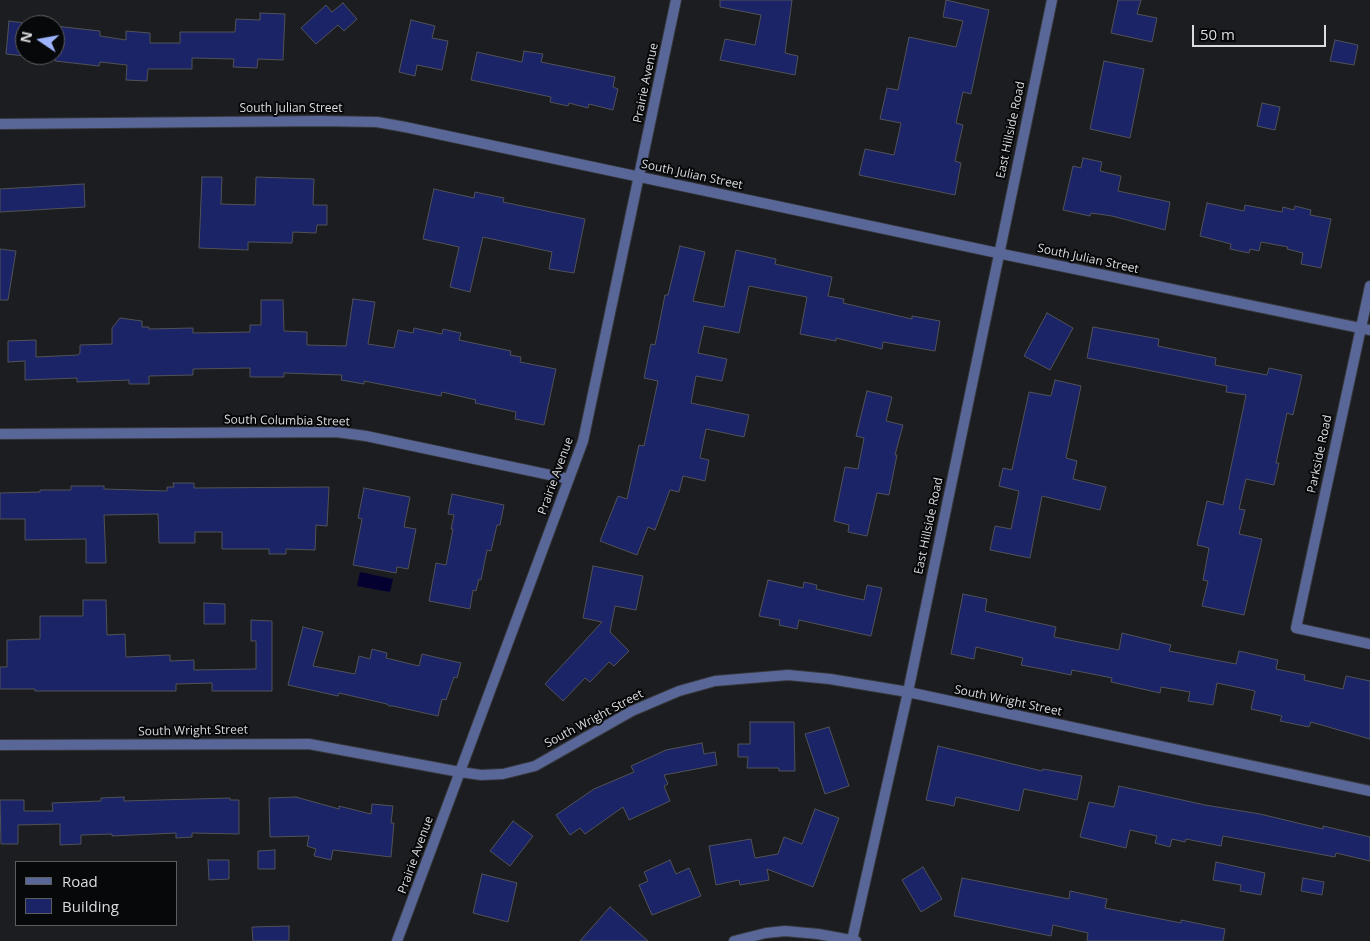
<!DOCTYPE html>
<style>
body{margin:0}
#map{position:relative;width:1370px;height:941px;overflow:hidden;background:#1c1d21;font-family:"Open Sans",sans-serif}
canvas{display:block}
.legend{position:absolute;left:15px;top:861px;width:162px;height:65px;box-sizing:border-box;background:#070809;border:1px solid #5c5d5f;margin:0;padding:6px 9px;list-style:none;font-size:15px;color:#dbdcdf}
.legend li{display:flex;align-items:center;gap:10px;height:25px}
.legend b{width:25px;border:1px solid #5c5d5f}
.north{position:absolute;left:15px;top:15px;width:50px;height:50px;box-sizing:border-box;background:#070809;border:1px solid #5c5d5f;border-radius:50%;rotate:282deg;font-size:14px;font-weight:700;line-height:20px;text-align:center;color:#dbdcdf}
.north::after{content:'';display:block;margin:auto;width:18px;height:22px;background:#9eb3fd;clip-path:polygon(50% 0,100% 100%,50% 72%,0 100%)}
.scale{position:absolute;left:1192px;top:25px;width:134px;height:22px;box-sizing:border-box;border:2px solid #dbdcdf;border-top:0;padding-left:6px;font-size:15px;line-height:18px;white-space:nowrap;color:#dbdcdf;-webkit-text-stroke:4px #070809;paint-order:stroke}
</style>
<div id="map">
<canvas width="1370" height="941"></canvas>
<ul class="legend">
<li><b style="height:6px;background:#596798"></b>Road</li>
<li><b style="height:14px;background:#1a2466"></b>Building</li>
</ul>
<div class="north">N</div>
<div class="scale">50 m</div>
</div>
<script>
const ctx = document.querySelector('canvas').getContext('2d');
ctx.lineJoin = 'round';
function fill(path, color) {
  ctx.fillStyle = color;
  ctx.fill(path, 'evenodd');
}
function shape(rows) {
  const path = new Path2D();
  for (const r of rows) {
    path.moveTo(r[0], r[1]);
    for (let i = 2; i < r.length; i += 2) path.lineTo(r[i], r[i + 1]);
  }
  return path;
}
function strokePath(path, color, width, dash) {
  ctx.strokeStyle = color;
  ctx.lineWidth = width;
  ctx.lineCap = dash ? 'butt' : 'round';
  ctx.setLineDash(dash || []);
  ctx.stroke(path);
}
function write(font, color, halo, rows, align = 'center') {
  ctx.font = font + ' "Open Sans",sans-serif';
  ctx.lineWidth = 4;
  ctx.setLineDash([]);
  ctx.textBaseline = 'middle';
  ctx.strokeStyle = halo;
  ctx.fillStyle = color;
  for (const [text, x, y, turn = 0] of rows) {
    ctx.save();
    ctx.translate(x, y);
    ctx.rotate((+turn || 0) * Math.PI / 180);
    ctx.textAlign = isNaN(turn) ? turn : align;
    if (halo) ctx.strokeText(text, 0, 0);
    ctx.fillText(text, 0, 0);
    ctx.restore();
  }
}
fill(shape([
 [360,572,393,579,390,592,357,586]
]), '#040131');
const building = shape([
 [720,0,792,0,785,53,798,56,795,75,720,60,725,39,755,45,761,15,720,7,720,0],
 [946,0,989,10,971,94,963,92,956,123,963,125,955,161,961,163,955,195,859,175,865,149,894,155,901,123,880,119,887,88,898,90,909,37,956,47,963,21,943,17,946,0],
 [1118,0,1141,0,1137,14,1157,18,1152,42,1111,33,1118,0],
 [343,3,357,19,344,31,338,25,316,44,301,28,326,5,332,12,343,3],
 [260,13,285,14,283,60,258,59,257,68,233,67,234,59,192,58,192,69,148,69,147,81,126,80,127,65,100,62,99,66,55,61,55,26,100,31,100,36,126,40,126,31,150,33,150,43,180,43,180,32,235,32,236,19,260,20,260,13],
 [411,20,435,26,432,38,448,41,442,70,417,65,415,76,399,72,411,20],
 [9,21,25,23,25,56,6,54,9,21],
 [1335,40,1358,45,1354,65,1330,61,1335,40],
 [524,51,543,54,541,62,615,77,613,87,618,89,613,110,589,104,588,108,569,103,568,106,550,102,551,97,471,80,477,52,522,62,524,51],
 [1104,61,1144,69,1130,138,1090,129,1104,61],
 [1262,103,1280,107,1275,130,1257,126,1262,103],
 [1083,158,1102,162,1100,171,1121,176,1118,191,1170,202,1165,230,1112,216,1091,213,1090,216,1063,210,1073,166,1081,168,1083,158],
 [202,177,222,177,221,204,255,205,256,177,314,179,313,205,327,205,327,225,317,225,316,233,293,232,292,243,248,242,248,250,199,248,202,177],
 [84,184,85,207,0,212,0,189,84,184],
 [434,189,474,198,475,192,504,198,503,202,585,219,574,273,549,269,552,252,483,237,470,292,450,287,459,247,423,239,434,189],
 [1207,203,1244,211,1245,205,1282,212,1283,207,1294,210,1295,206,1311,210,1310,215,1331,219,1321,268,1301,264,1303,253,1287,249,1288,247,1261,242,1259,251,1250,249,1249,253,1230,249,1231,244,1200,236,1207,203],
 [680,246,705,252,693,301,724,307,736,250,776,259,775,264,832,277,828,296,844,299,843,303,912,319,912,316,940,321,935,351,883,342,882,349,836,338,836,341,800,334,807,297,749,286,739,333,704,326,698,353,727,359,722,381,696,376,691,403,749,415,744,437,706,429,700,458,709,460,705,481,683,476,679,492,670,490,655,530,648,527,637,555,600,541,618,496,627,499,639,445,644,446,658,381,644,378,651,344,655,345,665,295,668,295,680,246],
 [0,249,16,251,8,300,0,300,0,249],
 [353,299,375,302,368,344,394,348,398,330,413,333,414,328,442,334,443,329,461,333,459,340,511,351,510,355,521,357,520,362,556,369,544,425,515,419,516,412,475,403,476,400,442,392,441,396,364,381,364,384,341,380,342,375,284,373,284,377,250,377,250,368,193,369,193,375,149,376,149,384,129,384,129,380,77,382,77,378,25,380,25,361,8,362,8,341,36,340,36,357,78,355,80,353,80,345,112,344,112,328,120,318,142,321,142,327,149,327,149,329,193,328,193,333,250,332,250,325,261,325,261,300,283,300,284,331,307,332,307,345,346,346,353,299],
 [1047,313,1073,328,1050,370,1024,356,1047,313],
 [1093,327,1159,339,1158,346,1216,358,1215,365,1267,375,1269,368,1302,375,1293,415,1287,413,1276,463,1279,463,1274,485,1246,479,1239,509,1245,510,1239,534,1262,539,1244,615,1202,606,1208,581,1203,580,1209,548,1197,545,1207,501,1223,505,1246,395,1226,392,1227,386,1087,358,1093,327],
 [1055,380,1081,386,1066,458,1077,461,1073,479,1106,487,1100,510,1042,496,1030,558,990,550,995,526,1011,529,1019,491,999,486,1003,468,1012,470,1029,392,1051,396,1055,380],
 [867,391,892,397,886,421,903,425,895,455,897,455,889,495,877,493,867,536,848,532,849,525,834,521,845,467,858,469,864,438,856,436,867,391],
 [173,483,194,483,194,488,329,487,327,526,316,525,315,550,286,549,286,554,269,554,269,549,222,549,222,532,195,532,195,543,159,543,158,514,104,515,106,563,86,563,86,539,25,540,25,519,0,519,0,493,40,492,40,490,71,490,71,486,104,486,104,489,167,491,167,487,174,487,173,483],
 [364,488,410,497,404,527,416,529,408,569,397,567,396,573,353,565,362,519,358,518,364,488],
 [452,494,504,505,500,525,497,525,491,551,487,550,481,580,479,579,476,591,473,590,470,609,429,601,436,563,446,565,453,529,451,529,454,515,448,514,452,494],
 [593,566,643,576,636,610,615,606,610,632,629,651,614,666,609,662,590,682,585,678,563,701,545,684,602,622,583,618,593,566],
 [768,580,803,588,804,582,817,585,816,589,864,600,867,585,882,588,871,636,799,620,797,629,779,625,780,620,759,616,768,580],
 [963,594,987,599,985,611,1056,627,1054,637,1119,650,1122,633,1171,645,1169,651,1236,664,1239,651,1278,660,1276,669,1305,675,1304,680,1343,689,1346,676,1370,681,1370,739,1311,722,1309,727,1280,721,1282,716,1251,709,1255,691,1217,683,1213,705,1188,701,1190,692,1161,687,1160,693,1111,682,1112,678,1072,670,1071,675,1047,670,1021,665,1023,658,976,647,974,659,951,654,963,594],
 [83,600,106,600,107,635,125,634,126,657,170,655,170,661,194,660,194,670,256,669,256,641,251,641,251,620,272,621,272,691,212,691,212,683,176,684,176,691,35,691,35,689,0,689,0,667,7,667,7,640,40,639,40,616,83,616,83,600],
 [204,603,225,604,225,624,204,624,204,603],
 [303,627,323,632,313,666,355,674,359,656,370,659,372,649,387,653,386,658,419,666,422,654,461,663,457,678,454,677,446,700,442,699,438,716,393,706,389,706,387,704,339,693,338,696,288,685,303,627],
 [750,722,794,722,795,771,779,771,779,768,747,768,748,757,738,757,738,744,750,744,750,722],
 [829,727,849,786,825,794,805,734,829,727],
 [702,743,704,754,715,752,717,765,664,775,668,784,664,786,670,801,629,820,623,807,585,834,580,828,570,835,556,815,594,789,634,772,631,766,666,750,702,743],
 [938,746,1042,771,1043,769,1082,776,1077,800,1024,789,1019,811,956,797,954,806,926,800,938,746],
 [1119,786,1205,805,1260,814,1323,829,1323,826,1370,837,1370,861,1336,853,1335,857,1223,836,1221,846,1186,839,1185,842,1172,839,1170,847,1155,843,1157,836,1130,830,1126,848,1080,837,1089,802,1114,807,1119,786],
 [124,797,124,801,230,798,230,800,239,800,239,834,192,833,192,837,176,838,176,833,112,836,112,834,81,835,81,844,60,845,60,824,18,825,18,844,1,844,0,800,24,800,24,811,53,811,52,803,101,801,101,798,124,797],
 [296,797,339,809,339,806,371,814,372,804,393,806,391,823,394,823,391,857,333,850,331,860,314,856,316,849,307,846,309,836,270,837,269,798,296,797],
 [815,809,839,818,813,887,767,869,769,880,740,885,739,880,716,885,709,846,751,839,755,858,778,854,784,837,802,844,815,809],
 [513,821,533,836,510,866,490,851,513,821],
 [275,850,275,869,258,869,258,851,275,850],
 [208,860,229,860,229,879,209,880,208,860],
 [670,860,676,874,689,868,701,896,652,915,639,885,648,881,644,872,670,860],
 [1216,862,1265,873,1261,895,1240,891,1241,885,1213,880,1216,862],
 [923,867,942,899,921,912,902,880,923,867],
 [482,874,517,883,508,922,473,913,482,874],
 [962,878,1069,899,1070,891,1107,899,1105,908,1181,923,1181,920,1225,929,1223,941,1087,941,1088,933,1053,925,1051,936,954,916,962,878],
 [1303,878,1324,882,1322,895,1301,891,1303,878],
 [610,907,648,941,580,941,610,907],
 [289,926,289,941,253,941,252,927,289,926]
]);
fill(building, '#1a2466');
strokePath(building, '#515257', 1);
const minor = shape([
 [0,124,321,121,377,122,405,127,1007,255,1370,330],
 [1370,286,1296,628,1370,644],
 [0,434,336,432,366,436,569,479],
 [0,745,309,744,460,772,481,775,503,774,535,766,632,711,679,691,715,681,788,675,830,679,908,692,1370,791],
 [852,940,908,692,1052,0],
 [397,941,583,441,676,0],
 [734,941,766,933,785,931,818,934,856,941]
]);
strokePath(minor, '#37383c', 12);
strokePath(minor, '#596798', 10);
write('12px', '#dbdcdf', '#070809', [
 ["Prairie Avenue",646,83,-78],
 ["South Julian Street",291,109],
 ["East Hillside Road",1011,130,-78],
 ["South Julian Street",692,175,12],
 ["South Julian Street",1088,259,12],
 ["South Columbia Street",287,421,1],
 ["Parkside Road",1320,454,-78],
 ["Prairie Avenue",556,476,-70],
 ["East Hillside Road",929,526,-78],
 ["South Wright Street",1008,701,12],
 ["South Wright Street",594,719,-28],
 ["South Wright Street",193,731,-1],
 ["Prairie Avenue",416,855,-70]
]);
</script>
